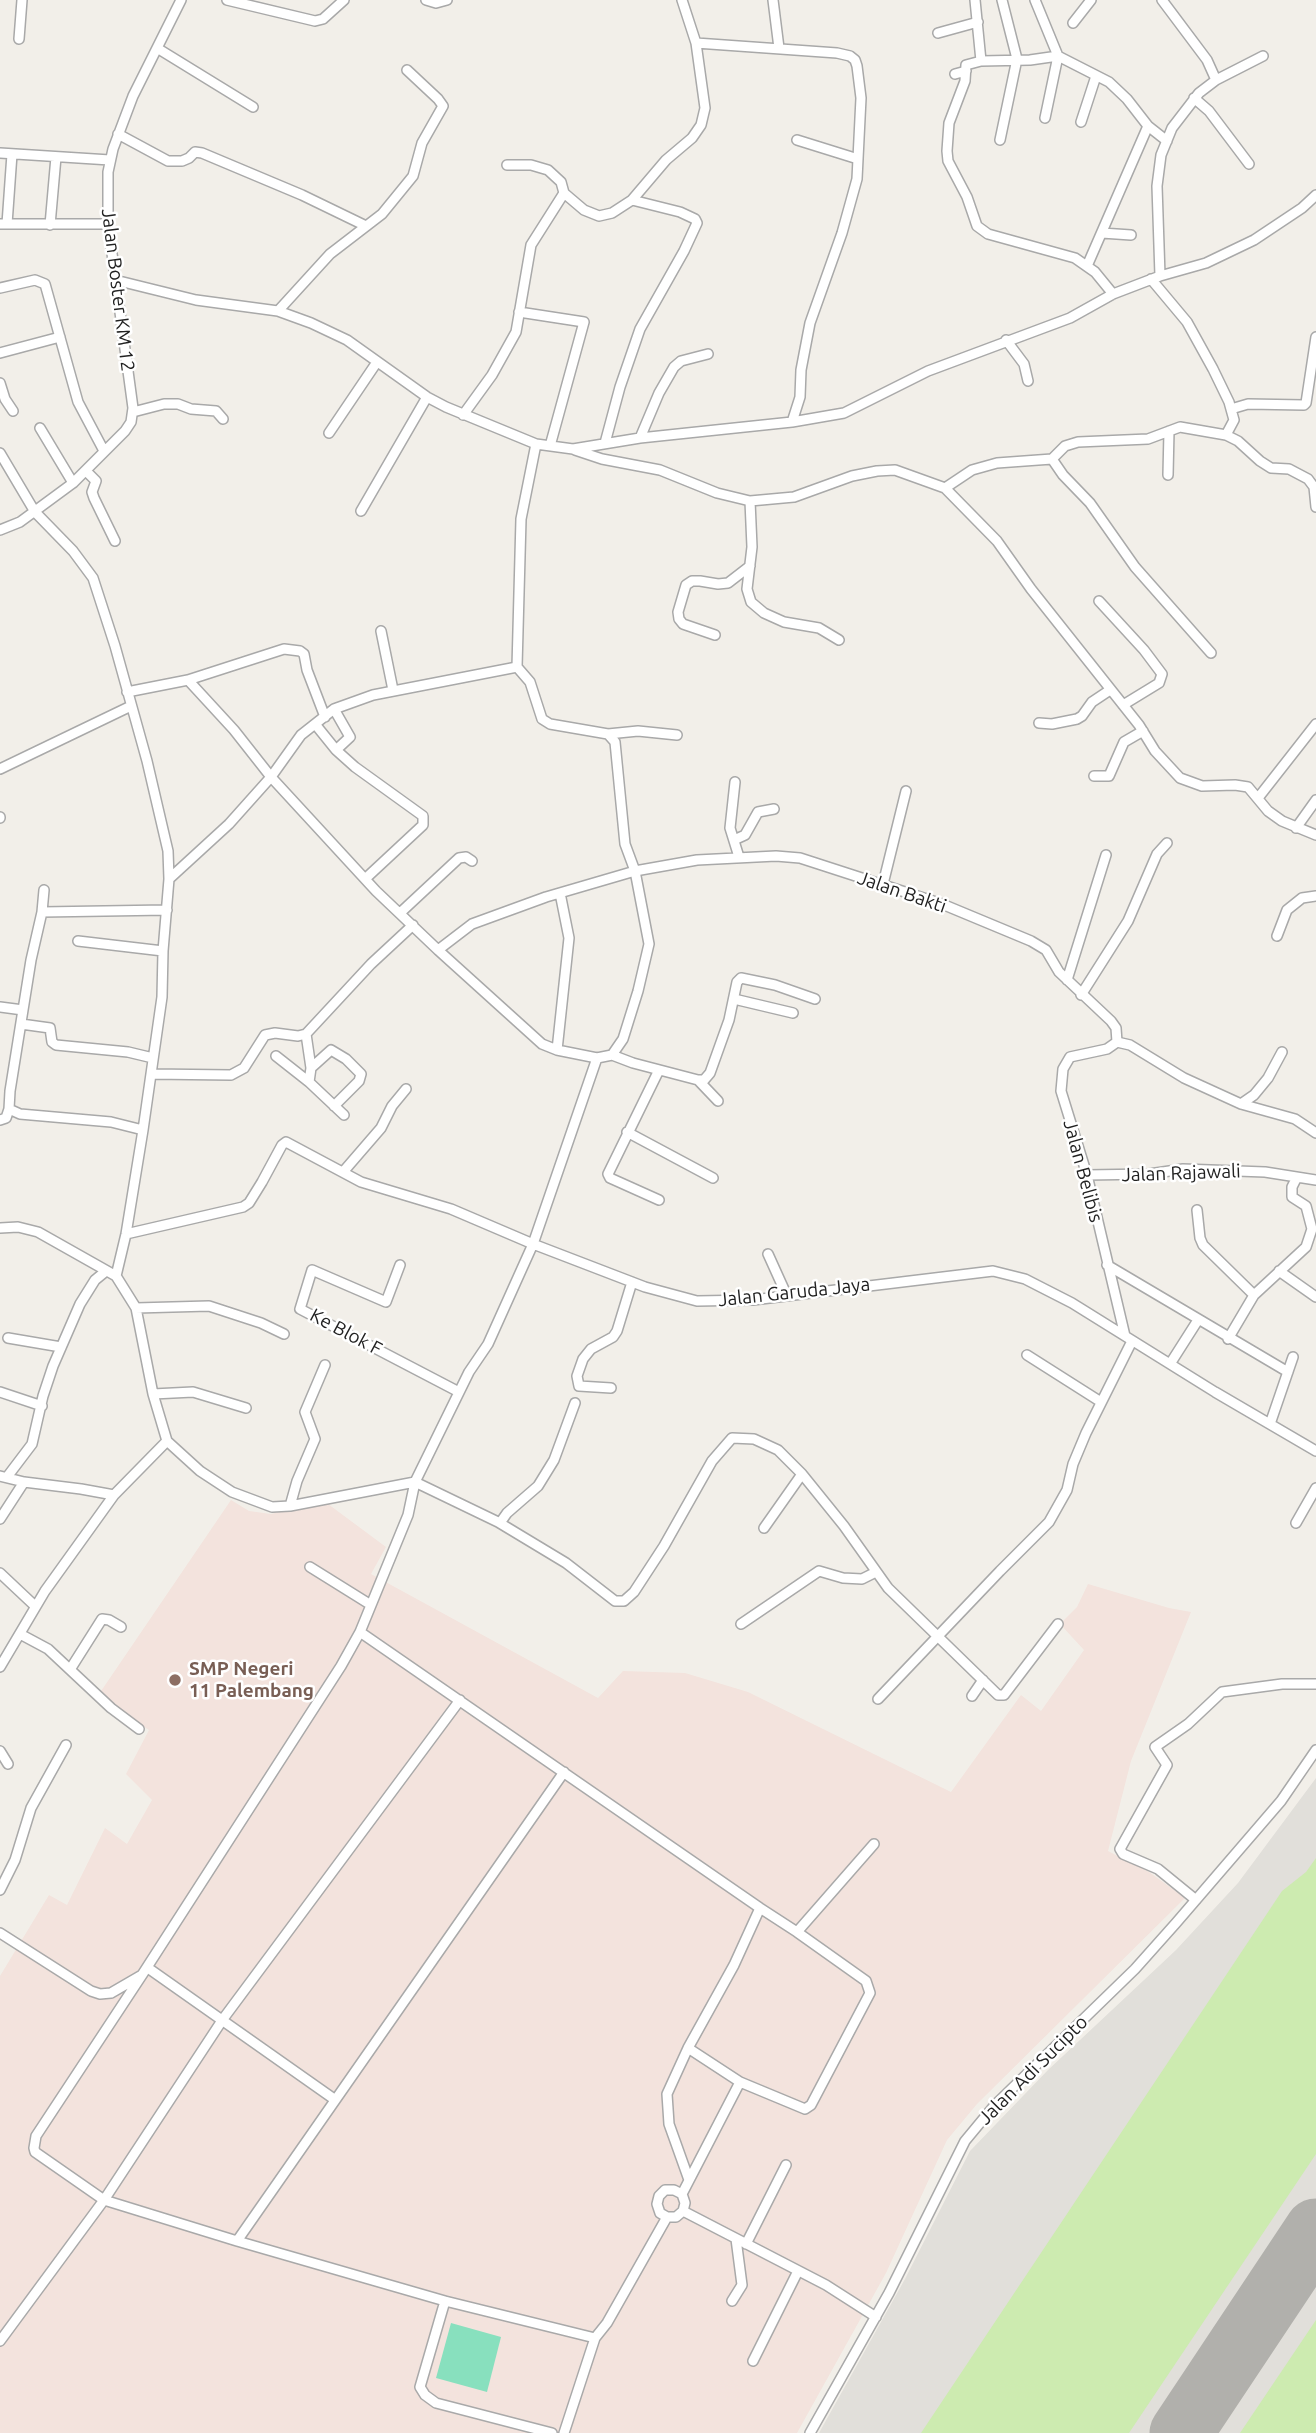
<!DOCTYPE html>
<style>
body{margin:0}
canvas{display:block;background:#f2efe9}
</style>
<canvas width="1316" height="2433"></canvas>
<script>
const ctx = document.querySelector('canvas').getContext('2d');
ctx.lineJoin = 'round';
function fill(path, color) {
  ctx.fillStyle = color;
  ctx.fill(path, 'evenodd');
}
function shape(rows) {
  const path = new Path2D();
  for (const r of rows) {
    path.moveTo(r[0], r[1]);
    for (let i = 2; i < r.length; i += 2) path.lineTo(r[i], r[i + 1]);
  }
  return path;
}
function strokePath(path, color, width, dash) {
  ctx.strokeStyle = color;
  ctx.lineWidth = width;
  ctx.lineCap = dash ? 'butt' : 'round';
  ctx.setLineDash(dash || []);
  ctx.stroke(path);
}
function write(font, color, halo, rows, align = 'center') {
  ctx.font = font + ' Ubuntu,sans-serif';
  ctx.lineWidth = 5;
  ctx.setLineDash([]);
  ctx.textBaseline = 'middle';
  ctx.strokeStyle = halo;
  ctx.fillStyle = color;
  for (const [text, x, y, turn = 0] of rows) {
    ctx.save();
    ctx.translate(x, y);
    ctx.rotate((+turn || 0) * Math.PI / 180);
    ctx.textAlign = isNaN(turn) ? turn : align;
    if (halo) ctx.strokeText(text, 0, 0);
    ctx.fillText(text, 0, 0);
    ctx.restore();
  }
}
fill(shape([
 [231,1500,249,1511,271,1514,324,1501,386,1547,371,1574,598,1698,623,1671,685,1673,748,1692,951,1792,1021,1695,1041,1711,1084,1650,1060,1624,1077,1607,1088,1584,1169,1608,1191,1612,1131,1761,1108,1851,1149,1872,1185,1898,977,2104,947,2140,886,2273,797,2433,0,2433,0,1976,49,1895,67,1905,105,1828,127,1844,152,1800,126,1774,149,1730,97,1697]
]), '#f3e3dd');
fill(shape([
 [1316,1778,1316,2433,819,2433,905,2279,970,2151,1048,2070,1176,1950,1238,1883]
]), '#e1dfda');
fill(shape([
 [1316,1858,1316,2154,1129,2433,921,2433,1282,1891,1306,1872],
 [1316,2320,1316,2433,1240,2433]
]), '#cdebb0');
fill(shape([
 [451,2323,501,2337,487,2392,436,2378]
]), '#88e0be');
strokePath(shape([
 [1181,2433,1316,2230]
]), '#b1b0ac', 63);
const minor = shape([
 [227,0,315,21,323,19,344,0],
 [426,0,436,3,447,0],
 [682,0,696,43],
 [773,0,779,48],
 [975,0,981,61],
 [1035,0,1058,56,1045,118],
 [1162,0,1207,60,1216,80],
 [1073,23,1091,0],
 [938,33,978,22],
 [19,39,22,0],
 [157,48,253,107],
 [955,74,966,71],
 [1194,98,1209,111,1249,164],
 [1081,122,1096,76],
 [118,134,168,161,182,161,189,158,195,152,202,153,302,195,366,226],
 [797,140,858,159],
 [1000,140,1017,59,1002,0],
 [0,153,110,160],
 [507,165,531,165,548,170,561,182,564,193],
 [0,224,108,224],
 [7,224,12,154],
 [50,225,56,157],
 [1102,233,1131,235],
 [1087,266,1148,126],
 [1160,276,1157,186,1161,155,1172,128,1199,93,1216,80,1263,56],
 [1151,279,1187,322,1213,369,1229,402,1234,420,1226,435],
 [115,280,196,300,278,311,311,323,347,340,427,397,446,407,536,444,573,449,640,438,792,422,844,413,928,371,1070,318,1113,294,1160,276,1206,263,1254,240,1302,208,1316,195],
 [0,288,35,280,45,284,78,402,104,451],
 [1113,294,1095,272,1075,258,988,234,977,226,967,197,948,161,947,151,949,123,965,81,966,65,981,61,1030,60,1058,56,1109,82,1127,99,1148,126,1167,141],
 [278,311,330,254,382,214,413,176,422,143,443,106,438,99,407,70],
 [519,312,584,322,550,446],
 [1006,340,1024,364,1028,381],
 [0,353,60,337],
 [0,383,5,399,13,411],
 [1231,409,1248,404,1304,405,1306,403,1316,337],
 [133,412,164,404,178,404,191,409,216,411,223,419],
 [463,415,492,375,516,332,531,245,564,193,584,210,599,216,612,213,632,200,666,160,692,138,701,125,705,108,696,43,837,53,850,56,855,60,857,66,861,98,857,179,842,233,810,323,801,370,800,397,792,422],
 [40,428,73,483],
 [329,433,377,362],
 [640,438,659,393,674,367,681,361,708,354],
 [605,443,620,387,640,329,684,251,697,223,695,219,680,212,632,200],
 [575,450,602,459,660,470,717,493,750,501,794,497,852,476,877,471,895,470,945,488,997,541,1031,589,1139,725,1155,751,1180,778,1202,786,1235,785,1248,787,1268,811,1282,821,1316,835],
 [0,453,35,512,73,551,93,578,115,646,147,761,168,851,169,879,163,951,162,997,143,1130,126,1234,116,1276,38,1232,18,1227,0,1228],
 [1052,459,1063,475,1090,503,1135,567,1211,653],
 [86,471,96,481,92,492,94,498,115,541],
 [1168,475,1169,431],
 [945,488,972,470,997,463,1052,459,1065,446,1078,442,1148,439,1180,427,1226,435,1238,441,1260,461,1271,468,1289,469,1308,479,1314,487,1316,507],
 [750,501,752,547,747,589,751,602,764,613,784,622,819,628,839,640],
 [361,511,427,397],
 [0,530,20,522,73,483,125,431,131,422,133,408,108,224,108,172,113,149,133,96,181,0],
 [1099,601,1144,650,1162,674,1159,683,1123,705],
 [381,631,393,690],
 [715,635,683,624,679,619,678,612,686,585,692,581,700,581,718,584,728,583,750,566],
 [517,667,521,519,536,444],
 [188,680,284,649,300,651,304,654,307,670,325,717],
 [127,692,188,680,234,730,271,777,376,891,438,950,542,1044,557,1050,597,1058],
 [334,709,350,737,336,750],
 [1039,723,1052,724,1077,719,1082,716,1092,702,1110,690],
 [315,724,336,750,355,767,423,816,423,825,365,879],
 [608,734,638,731,677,735],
 [0,769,131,706],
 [1094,776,1109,776,1124,742,1143,731],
 [735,782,730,828,739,857],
 [1258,798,1316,724],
 [0,817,0,818],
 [1296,828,1316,800],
 [734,840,745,835,758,812,774,809],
 [169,879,229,824,271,777,301,735,334,709,373,695,517,667,530,682,542,719,550,724,608,734,615,742,625,844,635,871,649,944,638,991,623,1039,612,1055,597,1058,533,1244,488,1344,469,1372,415,1482,408,1515,360,1632,760,1908,797,1932,874,1844],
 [883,884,906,791],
 [42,912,44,890],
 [400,913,459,858,466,857,472,861],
 [1277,936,1287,910,1302,898,1316,896],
 [78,941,163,951],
 [438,950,472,924,546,897,635,871,697,860,776,856,800,858,942,904,1031,941,1046,950,1059,972,1111,1021,1116,1028,1117,1042],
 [1067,980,1106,855],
 [1081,995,1128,921,1157,854,1167,843],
 [734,999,793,1013],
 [0,1007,23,1010],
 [21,1024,50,1028,52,1042,56,1045,128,1052,153,1058],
 [306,1034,311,1068,309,1082,344,1115],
 [1117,1042,1107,1049,1070,1057,1063,1069,1061,1091,1087,1175,1125,1336],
 [1117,1042,1130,1045,1184,1078,1241,1104,1295,1119,1316,1133],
 [557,1050,569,938,560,893],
 [612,1055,633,1063,698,1080,704,1080,710,1073,729,1020,737,982,741,978,775,985,815,999],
 [276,1056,309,1082],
 [311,1068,331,1050,346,1059,361,1074,359,1081,334,1106],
 [151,1074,231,1075,244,1068,265,1035,275,1033,298,1036,306,1034,371,964,413,925],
 [698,1080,718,1101],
 [1241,1104,1254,1095,1268,1078,1282,1052],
 [0,1120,6,1118,9,1109],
 [143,1130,111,1122,20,1114,9,1109,10,1091,31,960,42,912,167,910],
 [627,1132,713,1178],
 [343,1172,381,1128,392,1106,406,1089],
 [1087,1175,1149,1174,1183,1169,1265,1172,1316,1180],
 [659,1200,610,1178,608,1174,659,1070],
 [1197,1210,1200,1238,1203,1245,1254,1295],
 [126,1234,243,1207,249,1203,262,1182,282,1145,286,1142,361,1182,451,1209,533,1244,645,1287,697,1301,753,1300,993,1271,1025,1279,1072,1303,1215,1392,1316,1451],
 [768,1254,787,1296],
 [400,1265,386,1302,312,1270,300,1309,459,1392],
 [1107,1265,1288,1372],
 [1279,1271,1316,1297],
 [116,1276,136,1308,153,1394,167,1441,200,1471,232,1492,272,1507,290,1506,415,1482,498,1522,566,1563,615,1601,624,1601,634,1592,664,1546,712,1461,732,1438,754,1439,778,1450,802,1474,844,1526,888,1588,998,1695,1004,1695,1058,1624],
 [136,1308,209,1306,261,1323,284,1334],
 [8,1338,61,1347],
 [1228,1339,1254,1295,1306,1247,1312,1229,1306,1206,1292,1197,1292,1187,1297,1177],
 [1027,1355,1101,1402],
 [1170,1364,1198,1320],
 [611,1388,579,1386,577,1376,583,1359,591,1349,613,1337,617,1331,632,1282],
 [0,1392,42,1406],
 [153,1394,193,1392,246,1408],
 [1270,1424,1293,1357],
 [0,1476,24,1482,81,1489,114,1495],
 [7,1477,32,1444,43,1396,53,1366,80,1304,95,1280,106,1271],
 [290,1506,297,1481,315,1439,305,1412,325,1365],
 [0,1519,24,1482],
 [500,1523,507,1513,538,1486,554,1460,575,1403],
 [1296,1523,1316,1488],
 [764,1528,802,1474],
 [310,1567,371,1605],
 [0,1573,35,1606],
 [741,1624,819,1571,843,1578,862,1579,876,1572],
 [20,1634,48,1649,111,1708,139,1729],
 [0,1667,45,1591,114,1495,167,1441],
 [71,1668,102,1619,109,1620,121,1627],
 [972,1696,983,1680],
 [878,1699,1000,1571,1049,1522,1067,1490,1073,1464,1086,1433,1132,1341],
 [0,1751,8,1764],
 [0,1890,15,1860,31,1808,66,1745],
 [1196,1900,1158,1869,1123,1854,1120,1849,1167,1765,1155,1747,1188,1724,1222,1692,1282,1684,1316,1684],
 [0,1933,91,1991,100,1994,111,1993,142,1975,341,1666,360,1632],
 [148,1968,334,2099],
 [142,1975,36,2136,34,2148,35,2152,104,2200,237,2241,564,1772],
 [688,2048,740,2082],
 [689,2180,669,2124,667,2094,688,2048,734,1965,760,1908],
 [682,2194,674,2190,665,2190,659,2196,657,2204,660,2213,667,2217,676,2217,683,2211,685,2203,682,2194,740,2082,805,2109,811,2105,870,1993,866,1981,797,1932],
 [683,2211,826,2285,876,2317],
 [237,2241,445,2301],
 [746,2244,786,2165],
 [732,2301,742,2285,736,2239],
 [0,2341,104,2200,223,2019,460,1700],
 [753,2361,798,2271],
 [552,2433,436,2403,425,2395,420,2387,445,2301,595,2338],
 [564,2433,595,2338,607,2323,667,2217],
 [810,2433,889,2293,965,2141,994,2106,1135,1969,1176,1923,1281,1801,1316,1750]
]);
strokePath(minor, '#a9a9a9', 12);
strokePath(minor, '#fff', 9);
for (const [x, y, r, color] of [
 [175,1680,7,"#8d6e63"]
]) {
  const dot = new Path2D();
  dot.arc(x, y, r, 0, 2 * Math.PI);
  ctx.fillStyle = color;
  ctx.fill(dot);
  strokePath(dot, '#fff', 2.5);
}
write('19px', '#222', '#fff', [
 ["Jalan Boster KM 12",118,290,83],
 ["Jalan Bakti",902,892,19],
 ["Jalan Belibis",1083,1171,75],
 ["Jalan Rajawali",1181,1173,-2],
 ["Jalan Garuda Jaya",794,1292,-6],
 ["Ke Blok F",346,1332,28],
 ["Jalan Adi Sucipto",1033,2070,-45]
]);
write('bold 19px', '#785e54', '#fff', [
 ["SMP Negeri",189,1669],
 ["11 Palembang",189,1691]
], 'left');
</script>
